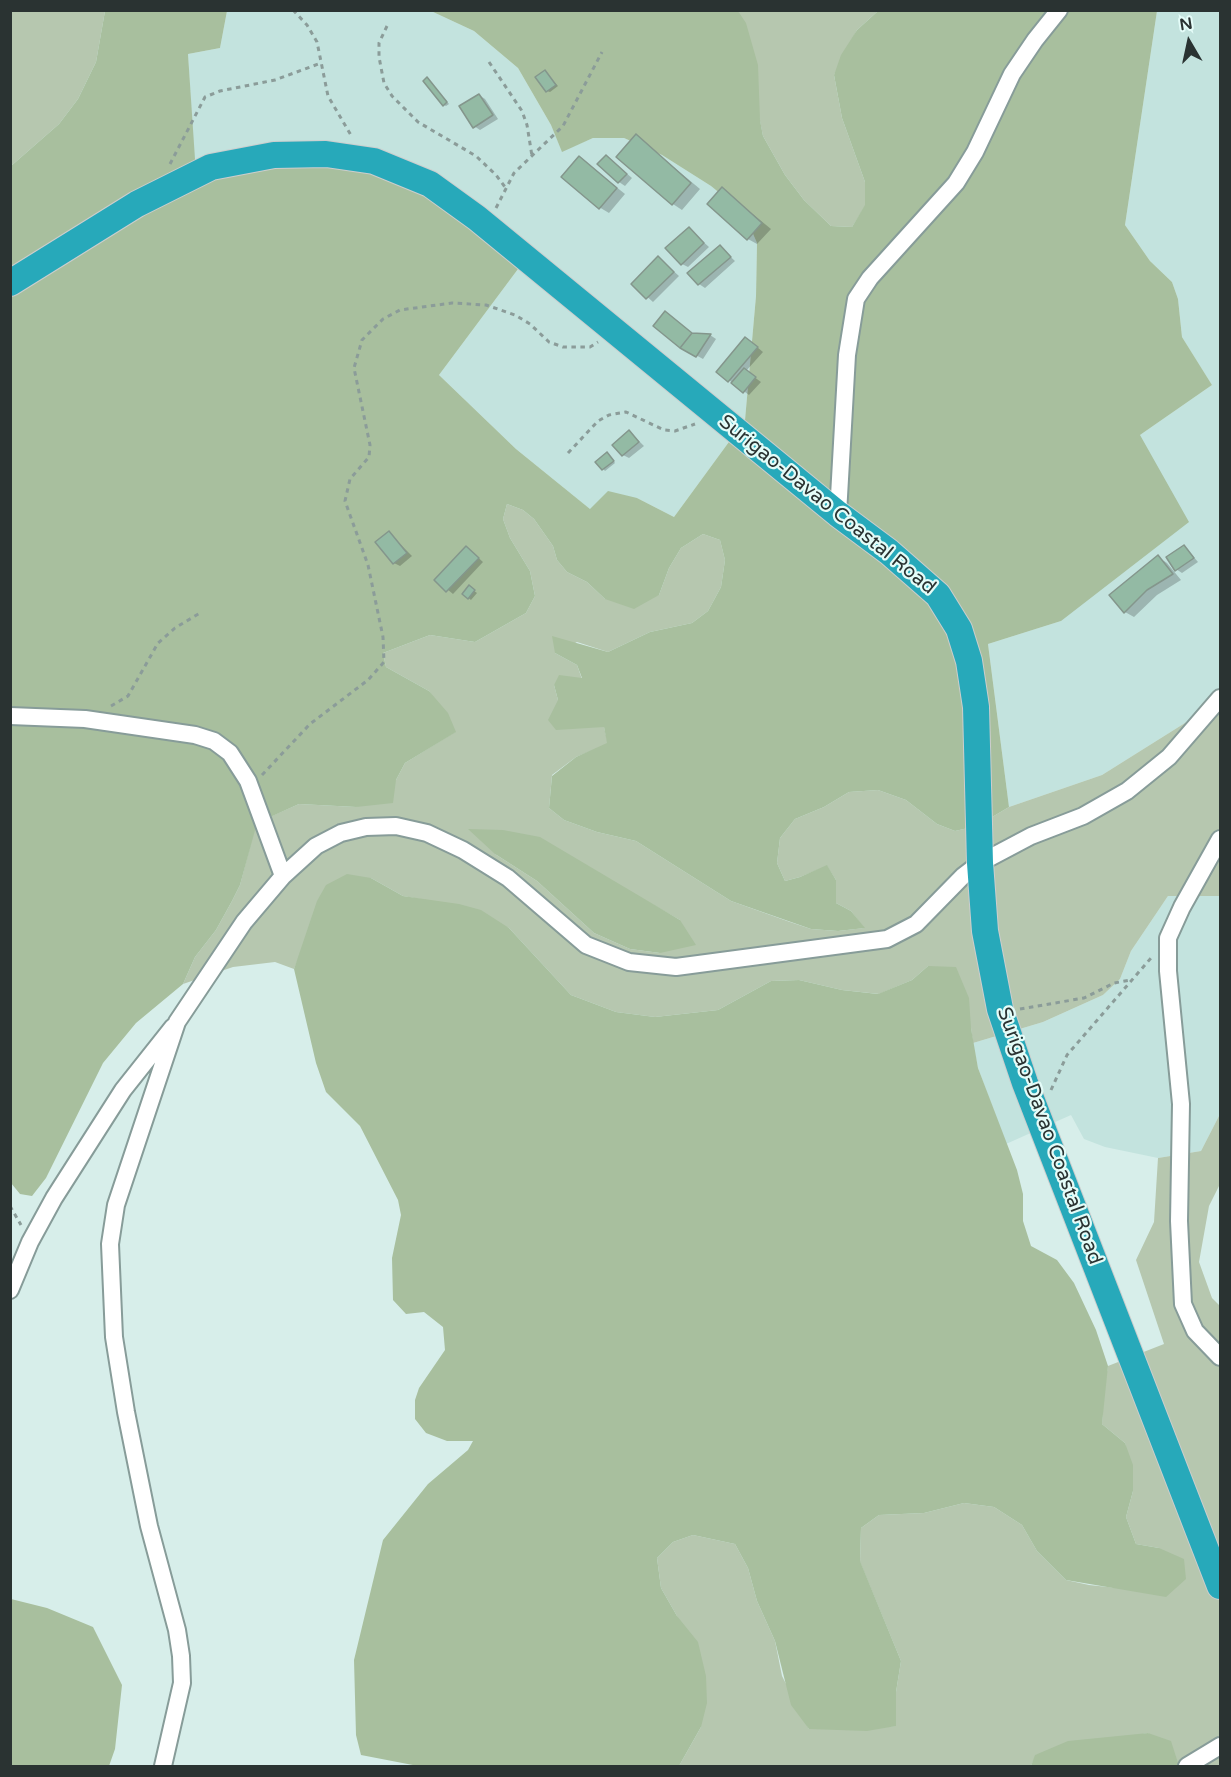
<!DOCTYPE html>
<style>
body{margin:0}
#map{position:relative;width:1231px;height:1777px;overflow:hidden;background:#d7eeea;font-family:"Varela Round",sans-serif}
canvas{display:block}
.frame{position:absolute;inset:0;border:12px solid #2a3332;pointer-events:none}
.north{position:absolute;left:1159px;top:12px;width:60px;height:60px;-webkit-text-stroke:4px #e4fcf8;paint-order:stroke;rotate:351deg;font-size:16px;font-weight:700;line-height:24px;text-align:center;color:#2a3332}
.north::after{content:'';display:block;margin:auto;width:21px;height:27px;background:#2a3332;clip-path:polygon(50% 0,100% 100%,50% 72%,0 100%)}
</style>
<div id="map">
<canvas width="1231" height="1777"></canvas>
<div class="frame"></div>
<div class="north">N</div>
</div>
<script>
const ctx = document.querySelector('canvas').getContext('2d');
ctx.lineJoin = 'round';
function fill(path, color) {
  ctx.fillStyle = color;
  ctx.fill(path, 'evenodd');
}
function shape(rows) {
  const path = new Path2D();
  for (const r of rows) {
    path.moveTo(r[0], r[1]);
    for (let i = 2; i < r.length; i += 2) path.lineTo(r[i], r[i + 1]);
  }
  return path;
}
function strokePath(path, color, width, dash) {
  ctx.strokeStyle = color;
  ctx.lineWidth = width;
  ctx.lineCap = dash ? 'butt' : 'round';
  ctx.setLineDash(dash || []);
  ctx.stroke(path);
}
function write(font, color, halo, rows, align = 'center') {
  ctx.font = font + ' "Varela Round",sans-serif';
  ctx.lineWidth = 4.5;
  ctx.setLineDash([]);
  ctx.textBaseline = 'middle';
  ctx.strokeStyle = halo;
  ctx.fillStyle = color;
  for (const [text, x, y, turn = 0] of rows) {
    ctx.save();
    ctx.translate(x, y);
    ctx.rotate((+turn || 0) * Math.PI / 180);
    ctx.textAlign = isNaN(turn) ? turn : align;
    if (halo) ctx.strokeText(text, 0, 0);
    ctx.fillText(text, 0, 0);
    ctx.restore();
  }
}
fill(shape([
 [227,11,431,11,474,31,518,68,551,125,562,151,593,138,624,138,662,155,711,186,744,213,757,243,756,296,745,420,674,517,637,498,591,510,516,449,439,375,521,265,428,195,363,171,195,174,188,54,220,48],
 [1157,11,1220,11,1220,701,1102,775,1009,807,988,644,1061,621,1140,435,1212,385,1182,337,1178,299,1172,282,1150,261,1125,225],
 [1168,896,1220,896,1220,1114,1201,1151,1158,1158,1105,1147,1084,1139,1071,1115,1006,1144,978,1068,973,1043,1043,1022,1103,995,1120,979,1131,951]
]), '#c3e3de');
fill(shape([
 [11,11,105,11,96,62,78,99,59,124,11,166],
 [738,11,878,11,857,30,834,75,842,118,865,182,866,205,852,227,831,226,804,200,785,175,763,136],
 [507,504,523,510,534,519,553,546,557,560,567,572,587,582,605,599,659,595,669,568,681,548,703,534,720,540,725,560,721,587,708,611,692,623,650,632,608,652,577,642,555,653,577,665,582,679,554,685,558,700,583,726,604,727,608,744,576,757,552,775,549,808,564,820,597,832,636,841,731,901,790,922,811,929,838,931,864,928,851,911,836,903,836,880,827,866,800,877,785,881,777,863,780,838,795,819,824,807,849,792,878,790,906,800,937,824,955,831,977,826,1009,807,1102,775,1220,701,1220,896,1168,896,1131,951,1120,979,1103,995,1043,1022,973,1043,971,1028,928,966,912,980,879,994,842,990,799,980,771,981,718,1010,655,1017,616,1012,571,995,509,928,431,901,403,896,371,878,302,950,294,969,275,962,233,967,183,984,195,957,216,930,232,901,240,885,256,823,299,804,356,807,396,780,405,763,455,732,429,691,386,667,383,653,430,635,475,642,526,613,535,596,530,571,510,538,503,519],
 [495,854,618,885,680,920,660,953,630,949,594,933,537,881],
 [1220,1114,1220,1184,1209,1206,1199,1262,1212,1298,1220,1306,1220,1766,1179,1766,1148,1733,1036,1755,1031,1766,679,1766,701,1727,677,1616,661,1588,657,1558,673,1542,693,1535,735,1544,748,1568,757,1601,775,1641,782,1676,809,1729,896,1726,896,1692,901,1661,860,1562,861,1528,879,1515,924,1513,964,1503,994,1507,1022,1525,1037,1551,1066,1580,1089,1585,1117,1588,1159,1548,1136,1544,1126,1517,1133,1491,1125,1443,1102,1424,1104,1389,1108,1366,1164,1344,1136,1260,1154,1222,1158,1158,1201,1151]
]), '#b6c7af');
fill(shape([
 [105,11,227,11,220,48,188,54,196,174,268,157,363,171,428,195,521,265,439,375,516,449,590,509,608,491,637,498,674,517,745,420,756,296,757,243,744,213,711,186,662,155,624,138,593,138,562,152,551,125,518,68,474,31,431,11,738,11,746,23,758,65,760,120,763,136,785,175,804,200,831,226,852,227,865,205,865,182,842,118,834,75,841,55,857,30,878,11,1157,11,1125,225,1150,261,1172,282,1178,299,1182,337,1212,385,1140,435,1189,522,1061,621,988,644,1009,807,977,826,955,831,937,824,906,800,878,790,849,792,824,807,795,819,780,838,777,863,785,881,800,877,827,865,836,880,836,903,851,911,865,928,838,931,811,929,731,901,636,841,597,832,564,820,549,808,552,776,576,757,607,743,604,727,556,730,548,720,558,700,554,685,559,675,582,678,577,665,555,653,552,636,608,652,650,632,692,623,708,611,721,587,725,560,720,540,703,534,681,548,669,568,659,595,634,609,605,599,587,582,567,572,557,560,553,546,534,519,523,510,507,504,503,519,510,538,530,571,535,596,526,613,475,642,430,635,383,653,386,667,429,691,448,713,456,732,405,763,396,780,393,803,356,807,299,804,257,823,240,885,232,901,216,930,195,957,183,984,136,1023,103,1063,46,1178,32,1196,20,1194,11,1183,11,166,59,124,78,99,96,62],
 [468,829,503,830,540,837,680,920,696,945,660,953,630,949,594,933,537,881,495,854],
 [347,874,371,878,403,896,459,904,481,910,509,928,571,995,616,1012,655,1017,718,1010,771,981,799,980,842,990,878,994,912,980,928,966,956,967,969,998,971,1028,978,1068,1017,1170,1023,1194,1023,1221,1031,1246,1057,1260,1074,1283,1096,1330,1108,1366,1102,1424,1125,1443,1133,1465,1133,1491,1126,1517,1136,1544,1159,1548,1184,1559,1186,1579,1166,1597,1066,1580,1037,1551,1022,1525,994,1507,964,1503,924,1513,879,1515,861,1528,860,1561,901,1661,896,1692,896,1726,867,1731,809,1729,791,1705,775,1641,757,1601,748,1568,735,1544,693,1535,673,1542,657,1558,661,1588,677,1616,698,1642,706,1676,707,1703,701,1727,679,1766,418,1766,361,1755,356,1735,354,1660,383,1540,428,1484,468,1450,473,1441,447,1441,426,1433,415,1419,415,1400,419,1388,445,1350,443,1327,424,1312,406,1314,393,1300,392,1258,401,1215,398,1200,360,1126,326,1092,316,1063,294,969,317,901,326,885],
 [11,1599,47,1608,93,1627,122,1685,115,1749,109,1766,11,1766],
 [1148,1733,1171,1741,1179,1766,1031,1766,1035,1755,1068,1741]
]), '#a8bf9e');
fill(shape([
 [545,72,558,86,550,92,547,91],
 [428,79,449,104,446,106,444,105],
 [479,95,485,99,498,119,480,130,474,126],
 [636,136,700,189,682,210,673,204],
 [606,156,632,178,625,186,619,182],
 [580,158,625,194,609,213,599,207],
 [722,189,771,229,757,244,748,239],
 [689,229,709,247,688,267,682,264],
 [720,247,735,261,705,288,699,284],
 [659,258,679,276,653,302,633,284],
 [666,313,694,335,710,335,716,339,703,359,681,347],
 [751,342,763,352,746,371,761,382,749,395,718,372],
 [630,432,644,446,629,458,623,455],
 [610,456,615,463,605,471,597,462],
 [389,533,412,556,400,566,394,563],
 [1185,547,1198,562,1182,573,1176,569],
 [472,552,483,562,453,594,436,580],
 [1158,557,1167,563,1181,580,1157,595,1134,617,1125,612],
 [469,587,477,593,471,600,464,594]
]), '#0003');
const building = shape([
 [545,70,556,85,546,92,535,77,545,70],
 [427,77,447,102,443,106,423,81,427,77],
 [479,94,493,115,473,128,459,106,479,94],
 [636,134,691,183,672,205,616,157,636,134],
 [606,155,627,174,618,183,597,164,606,155],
 [579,156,617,188,599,209,561,177,579,156],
 [722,187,762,223,747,240,707,204,722,187],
 [689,227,704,243,681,265,665,248,689,227],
 [720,245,731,257,698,285,687,273,720,245],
 [658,256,674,272,646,299,631,284,658,256],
 [665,311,692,333,680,348,653,326,665,311],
 [692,333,711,334,696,357,680,348,692,333],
 [745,337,758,347,728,382,716,372,745,337],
 [744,368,756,377,743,393,731,383,744,368],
 [629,430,639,442,622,456,612,445,629,430],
 [607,452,614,461,602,470,595,462,607,452],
 [389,531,407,553,393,564,375,542,389,531],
 [1184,545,1194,558,1175,571,1166,557,1184,545],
 [466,546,479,558,446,592,434,580,466,546],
 [1158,555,1173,574,1147,590,1124,613,1109,595,1158,555],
 [469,585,475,590,468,599,462,594,469,585]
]);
fill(building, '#93baa4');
strokePath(building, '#84968c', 1.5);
const minor = shape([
 [838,514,847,355,856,299,870,278,956,183,975,152,1012,74,1035,40,1059,10],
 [10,716,85,719,195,735,214,741,230,753,248,781,283,876],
 [1220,839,1182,907,1168,938,1168,971,1181,1104,1179,1221,1183,1304,1195,1331,1220,1357],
 [10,1290,30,1242,54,1198,123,1090,173,1027],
 [163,1766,182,1683,181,1656,177,1630,149,1526,126,1412,114,1337,110,1244,116,1205,177,1022,244,922,283,876,316,846,341,833,366,827,396,826,427,833,463,850,508,878,586,945,629,962,676,967,887,939,916,924,963,876,980,863,1031,836,1083,816,1127,791,1169,757,1220,698],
 [1187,1766,1220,1746]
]);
const highway = shape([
 [10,283,137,204,211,167,274,155,326,154,374,161,430,184,477,218,838,514,889,552,938,595,959,629,969,661,976,707,980,863,985,931,1000,1009,1025,1083,1220,1586]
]);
strokePath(minor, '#879c99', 20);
strokePath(highway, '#cccece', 28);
strokePath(shape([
 [293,10,307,25,317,42,328,96,352,137],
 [387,26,379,43,379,57,384,83,392,96,418,122,476,156,496,175,505,187],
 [489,62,522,111,527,125,532,156],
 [170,164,205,97,220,91,275,80,321,63],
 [496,208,514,173,563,126,602,52],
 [568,453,598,421,609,415,626,412,664,430,675,431,695,424],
 [111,706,128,696,158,643,175,628,200,613],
 [262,775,310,724,368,680,384,662,383,637,368,565,345,501,350,479,369,457,370,445,354,368,362,340,383,319,400,310,452,303,486,305,515,315,530,324,549,342,563,347,590,347,598,342],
 [10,857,10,895],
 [1020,1009,1084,998,1114,983,1131,980],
 [1051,1090,1067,1055,1151,958],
 [10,1206,21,1225]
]), '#8b9c99', 3, [4.5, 4.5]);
strokePath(minor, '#fff', 16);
strokePath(highway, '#27a9ba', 26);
write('20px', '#2a3332', '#e4fcf8', [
 ["Surigao-Davao Coastal Road",827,505,39],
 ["Surigao-Davao Coastal Road",1049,1136,70]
]);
</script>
